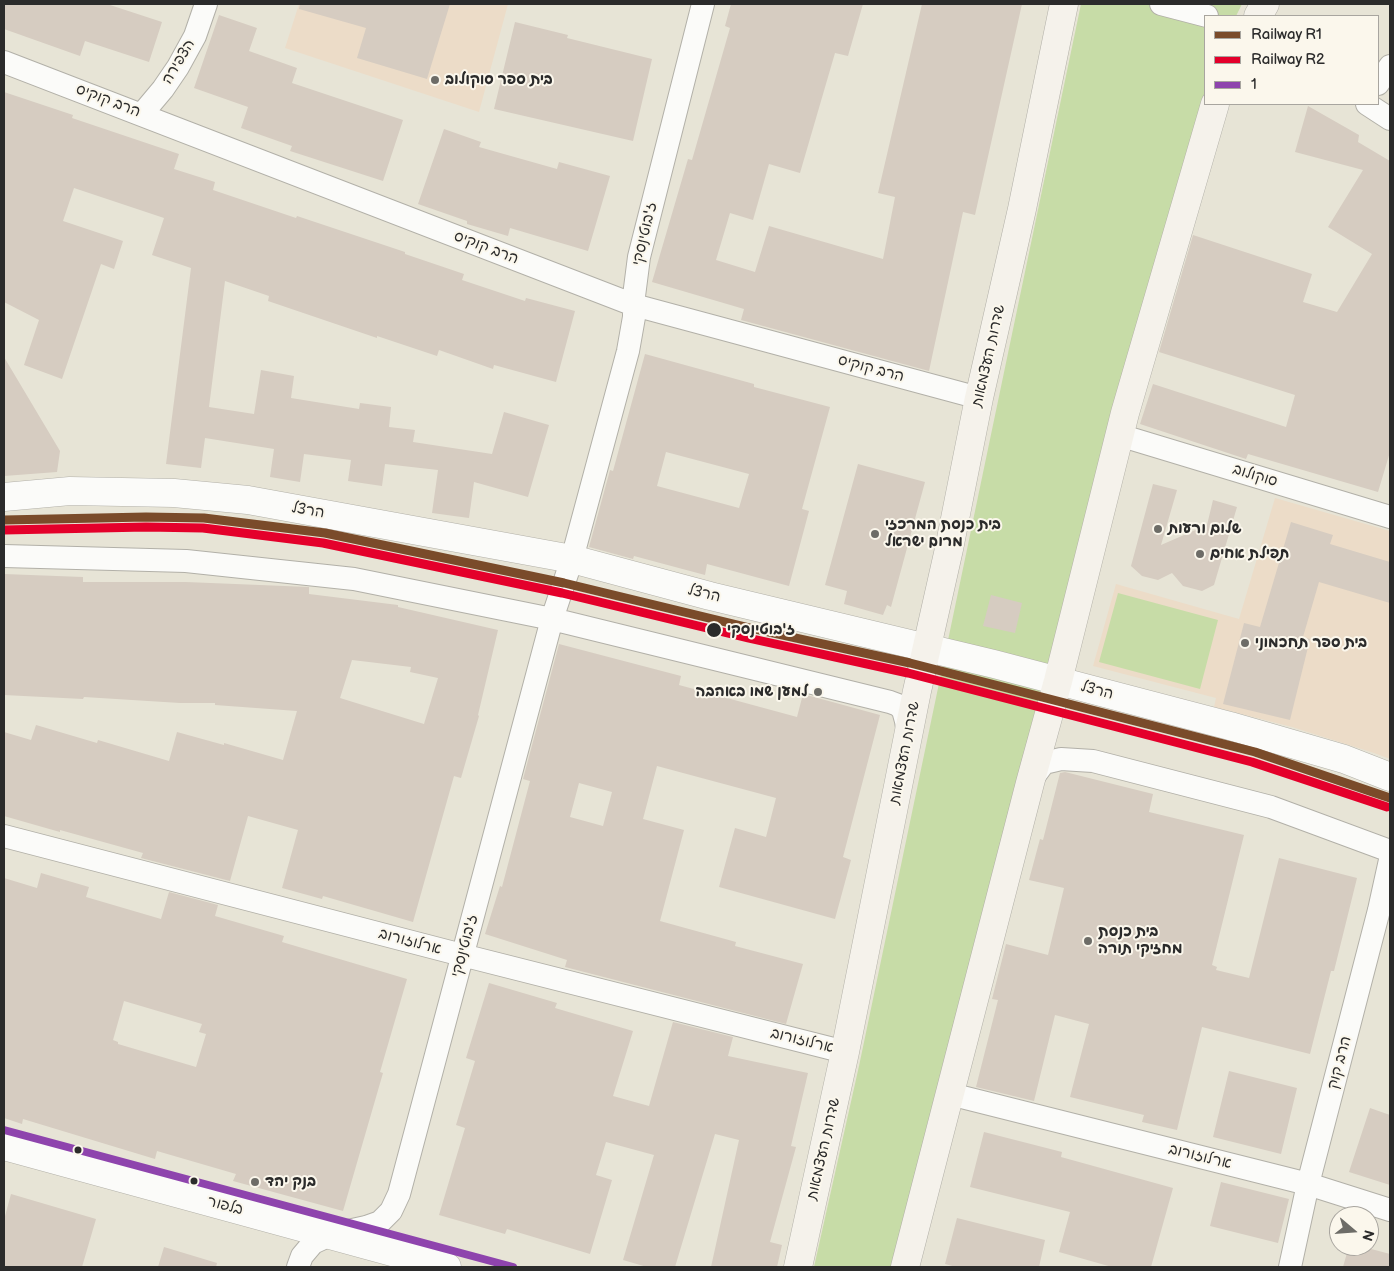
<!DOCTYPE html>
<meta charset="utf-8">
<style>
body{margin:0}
#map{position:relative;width:1394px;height:1271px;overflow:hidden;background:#e7e4d6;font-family:"Balsamiq Sans",sans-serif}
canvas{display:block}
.frame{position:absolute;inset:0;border:5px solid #2b2b2b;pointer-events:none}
.legend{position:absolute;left:1204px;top:15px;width:175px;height:90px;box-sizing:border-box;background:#fbf7ec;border:1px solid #a8a59f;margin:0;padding:6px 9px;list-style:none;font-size:15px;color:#2b2b2b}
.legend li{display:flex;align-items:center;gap:10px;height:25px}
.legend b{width:25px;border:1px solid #a8a59f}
.north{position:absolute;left:1329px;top:1206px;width:50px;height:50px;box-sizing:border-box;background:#fbf7ec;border:1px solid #a8a59f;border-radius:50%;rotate:108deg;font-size:14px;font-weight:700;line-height:20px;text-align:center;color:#2b2b2b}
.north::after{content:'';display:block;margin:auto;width:18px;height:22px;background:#6d6c67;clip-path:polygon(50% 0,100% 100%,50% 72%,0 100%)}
</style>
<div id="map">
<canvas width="1394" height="1271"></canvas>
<div class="frame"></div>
<ul class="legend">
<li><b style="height:6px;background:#7a4b2a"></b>Railway R1</li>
<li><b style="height:6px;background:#e4002b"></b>Railway R2</li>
<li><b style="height:6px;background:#8e44ad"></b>1</li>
</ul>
<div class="north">N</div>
</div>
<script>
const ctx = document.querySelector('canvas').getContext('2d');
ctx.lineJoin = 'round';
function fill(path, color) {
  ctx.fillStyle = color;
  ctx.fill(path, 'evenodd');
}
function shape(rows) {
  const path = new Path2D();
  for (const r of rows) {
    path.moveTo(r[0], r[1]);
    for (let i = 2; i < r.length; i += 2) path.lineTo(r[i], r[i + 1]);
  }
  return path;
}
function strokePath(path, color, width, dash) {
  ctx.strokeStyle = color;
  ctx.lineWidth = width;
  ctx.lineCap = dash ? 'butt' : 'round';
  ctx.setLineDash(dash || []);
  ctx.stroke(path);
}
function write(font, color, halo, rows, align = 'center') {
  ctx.font = font + ' "Balsamiq Sans","Playpen Sans Hebrew",sans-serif';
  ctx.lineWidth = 4;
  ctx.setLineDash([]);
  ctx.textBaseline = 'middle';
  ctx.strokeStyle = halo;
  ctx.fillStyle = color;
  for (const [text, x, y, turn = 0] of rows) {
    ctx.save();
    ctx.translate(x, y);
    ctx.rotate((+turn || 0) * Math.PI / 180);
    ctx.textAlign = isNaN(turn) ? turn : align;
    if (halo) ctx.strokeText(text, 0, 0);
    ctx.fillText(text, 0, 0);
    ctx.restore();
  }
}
fill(shape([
 [299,4,508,4,479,112,285,48],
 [1275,498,1390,531,1390,759,1374,753,1292,727,1214,707,1216,698,1093,666,1116,584,1239,619]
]), '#ecdcc8');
fill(shape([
 [1081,4,1242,4,1236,16,1205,16,1205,96,893,1267,814,1267,859,1066],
 [1118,593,1218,620,1200,689,1099,662]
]), '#c7dca7');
fill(shape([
 [4,4,107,4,162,22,149,62,85,41,80,56,4,29],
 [300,4,450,4,427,79,357,58,366,28,299,9],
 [731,4,863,4,848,56,835,53,800,173,769,164,753,220,730,213,716,260,755,272,769,226,883,259,895,197,878,193,922,4,1022,4,975,215,963,212,929,371,741,320,744,309,652,282,688,159,692,160,730,28,725,26],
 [219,15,257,28,249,51,297,68,292,83,403,120,383,181,290,151,292,146,241,128,248,107,194,88],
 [515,22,568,35,567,38,652,59,633,141,494,109],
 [4,92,73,115,72,118,179,154,174,169,215,182,213,190,296,218,297,216,405,252,405,254,464,274,462,280,525,301,526,298,575,311,556,382,494,365,493,369,439,350,437,356,377,336,377,338,268,301,269,296,225,281,209,407,254,414,261,370,294,376,291,398,359,409,360,403,391,407,389,427,415,430,413,442,492,454,504,412,549,425,528,497,474,482,469,518,432,513,438,470,385,464,382,486,348,481,351,460,304,454,300,482,270,477,274,449,205,438,201,468,166,464,191,268,152,255,164,218,74,188,63,221,123,241,114,269,101,264,62,379,24,365,39,320,4,302],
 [1308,106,1359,135,1358,142,1390,161,1390,452,1378,492,1248,454,1246,459,1140,424,1153,384,1286,427,1295,395,1159,352,1193,235,1312,274,1303,302,1337,312,1372,254,1328,227,1363,170,1295,152],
 [444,129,481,142,479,147,557,169,559,162,610,176,588,251,510,228,508,236,467,224,467,221,418,204],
 [645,354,754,384,754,387,830,407,802,509,809,511,789,586,707,564,705,575,634,556,633,559,589,547,610,470,613,471],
 [666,452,749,474,739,508,657,486],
 [4,357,60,451,57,472,4,476],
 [858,464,925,482,891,607,887,605,883,615,844,604,847,591,825,585],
 [1153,484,1177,490,1161,545,1207,525,1213,500,1237,507,1214,585,1202,591,1183,586,1172,573,1158,580,1142,576,1131,566],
 [1291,522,1333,535,1330,544,1390,562,1390,603,1319,582,1303,637,1310,639,1290,720,1223,704,1244,623,1260,627],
 [4,574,83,577,83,582,186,582,309,587,309,594,398,605,398,607,498,630,478,715,479,716,461,778,454,776,413,922,323,896,322,899,282,888,298,830,248,816,230,881,141,858,143,853,60,830,60,832,4,816,4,732,31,740,36,725,97,743,98,740,169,761,177,732,224,745,224,743,283,760,297,711,215,705,215,703,180,703,84,697,83,699,4,695],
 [352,660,411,667,410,672,438,678,424,724,340,698],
 [991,595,1022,603,1015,633,983,626],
 [559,644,681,676,679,685,797,717,803,694,880,715,843,857,851,860,835,919,719,887,735,828,766,837,776,798,657,766,643,819,684,830,660,921,736,942,735,946,803,964,786,1024,565,967,567,960,485,934,500,886,502,887,530,781,523,779],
 [579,783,612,792,603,826,570,817],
 [1065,772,1153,794,1149,812,1244,835,1212,965,1217,967,1216,970,1249,978,1279,858,1357,878,1334,971,1331,971,1310,1054,1202,1027,1177,1130,1142,1122,1144,1115,1070,1097,1089,1024,1055,1015,1034,1101,976,1087,998,1000,992,999,1006,944,1048,955,1064,888,1029,880,1040,839,1043,840,1060,773],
 [41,873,89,887,86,897,161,919,169,892,218,905,215,916,284,936,282,942,407,979,380,1072,383,1073,343,1211,233,1181,236,1174,157,1151,155,1159,23,1119,22,1124,4,1118,4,878,37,888],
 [124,1001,202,1024,199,1032,206,1034,196,1067,118,1044,118,1042,113,1040],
 [489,983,557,1003,555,1008,633,1031,613,1096,649,1106,673,1022,733,1037,728,1056,808,1073,791,1146,796,1147,770,1242,782,1245,777,1267,711,1267,739,1140,715,1134,675,1267,647,1267,623,1260,654,1155,606,1142,596,1175,612,1180,590,1254,507,1229,505,1234,439,1215,465,1128,456,1125,475,1061,466,1058],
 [1229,1071,1297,1088,1281,1154,1213,1137],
 [1370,1108,1390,1115,1390,1185,1349,1172],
 [984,1132,1062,1152,1061,1157,1173,1188,1151,1267,1112,1267,1059,1252,1070,1212,970,1187],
 [1221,1182,1289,1199,1278,1243,1210,1226],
 [11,1194,96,1219,82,1267,4,1267,4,1220],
 [957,1218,1045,1240,1039,1267,956,1267,945,1264],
 [1349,1246,1360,1246,1390,1254,1390,1267,1343,1267],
 [164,1247,217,1263,216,1267,158,1267]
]), '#d6ccc1');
const minor = shape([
 [1161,4,1207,16],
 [4,62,634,305,979,398],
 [1378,84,1390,66],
 [1367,104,1390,119],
 [142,114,163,89,178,67,195,36,206,4],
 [1119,435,1390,517],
 [4,556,186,561,354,579,552,619,890,702,898,705,903,710,906,721,908,735],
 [1030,782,1044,763,1061,759,1093,761,1271,807,1390,851],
 [4,836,462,955,845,1052],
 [950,1094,1308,1184,1390,1210],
 [298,1267,302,1256,313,1243,330,1235,366,1227,380,1222,391,1211,399,1194,552,619,572,559,628,351,634,317,634,296,639,257,703,4],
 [1290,1267,1308,1184,1379,910,1390,860]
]);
const tertiary = shape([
 [4,497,70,491,174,493,248,500,572,559,710,596,994,664,1230,726,1344,759,1390,777],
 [4,1146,447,1267]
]);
const secondary = shape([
 [1258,16,1265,4],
 [798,1267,845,1052,917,691,949,549,979,398,1022,209,1064,4],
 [905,1267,1030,783,1058,681,1125,413,1215,104]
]);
strokePath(minor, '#b2b0a8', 24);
strokePath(tertiary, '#b2b0a8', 29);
strokePath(secondary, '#b2b0a8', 29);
strokePath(minor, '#fbfbf9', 22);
strokePath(tertiary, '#fbfbf9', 28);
strokePath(secondary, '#f5f2eb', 28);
strokePath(shape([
 [4,1130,513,1267]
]), '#8e44ad', 8);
strokePath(shape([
 [4,520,146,517,204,518,325,533,564,583,750,628,910,663,1255,752,1390,798]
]), '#7a4b2a', 9);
strokePath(shape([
 [4,530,146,527,203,528,323,543,562,593,748,638,908,673,1252,762,1387,807]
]), '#e4002b', 9);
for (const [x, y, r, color] of [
 [435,80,5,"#6d6c67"],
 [1158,529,5,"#6d6c67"],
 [875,534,5,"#6d6c67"],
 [1200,554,5,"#6d6c67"],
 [714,630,8,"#2b2b2b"],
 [1245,643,5,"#6d6c67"],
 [818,692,5,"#6d6c67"],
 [1088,941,5,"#6d6c67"],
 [78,1150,4.5,"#2b2b2b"],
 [194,1181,4.5,"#2b2b2b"],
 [255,1182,5,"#6d6c67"]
]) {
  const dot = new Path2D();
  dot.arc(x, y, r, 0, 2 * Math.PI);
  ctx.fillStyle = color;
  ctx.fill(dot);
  strokePath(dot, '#fbf7ec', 2);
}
write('15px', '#2b2b2b', '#fbf7ec', [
 ["הצפירה",179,62,-59],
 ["הרב קוקיס",108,101,21],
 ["ז'בוטינסקי",645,234,-77],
 ["הרב קוקיס",486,248,21],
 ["שדרות העצמאות",989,356,-77],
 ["הרב קוקיס",871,369,15],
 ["סוקולוב",1255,476,17],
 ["הרצל",308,511,10],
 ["הרצל",704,594,14],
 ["הרצל",1097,691,15],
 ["שדרות העצמאות",905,753,-79],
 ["ארלוזורוב",410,942,15],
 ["ז'בוטינסקי",465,946,-75],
 ["ארלוזורוב",802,1041,14],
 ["הרב קוק",1340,1063,-75],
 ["שדרות העצמאות",824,1149,-77],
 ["ארלוזורוב",1200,1157,14],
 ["בלפור",225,1206,15]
]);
write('bold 15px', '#2b2b2b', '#fbf7ec', [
 ["בית ספר סוקולוב",445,80],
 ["בית כנסת המרכזי",885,525],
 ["מרום ישראל",885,542],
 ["שלום ורעות",1168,529],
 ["תפילת אחים",1210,554],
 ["בית ספר תחכמוני",1255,643],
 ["למען שמו באהבה",808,692,"right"],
 ["בית כנסת",1098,932],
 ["מחזיקי תורה",1098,949],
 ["בנק יהד",265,1182]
], 'left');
write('bold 15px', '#2b2b2b', '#fbf7ec', [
 ["ז'בוטינסקי",727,630]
], 'left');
</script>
